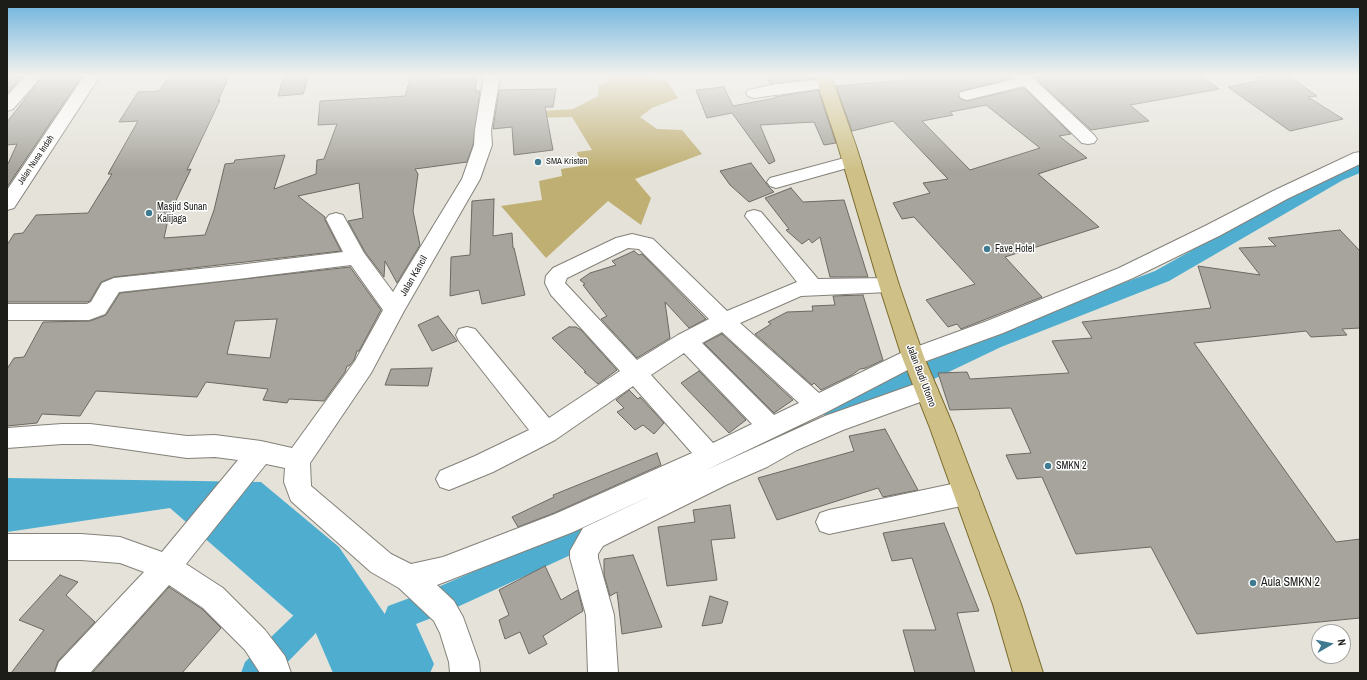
<!DOCTYPE html>
<style>
body{margin:0}
#map{position:relative;width:1367px;height:680px;overflow:hidden;background:#e4e2d9;font-family:"Archivo Narrow",sans-serif}
canvas{display:block}
.frame{position:absolute;inset:0;border:8px solid #1c1c19;pointer-events:none}
.north{position:absolute;left:1311px;top:624px;width:40px;height:40px;box-sizing:border-box;background:#fff;border:1px solid #a4a4a3;border-radius:50%;rotate:81deg;font-size:11px;font-weight:700;line-height:16px;text-align:center;color:#1c1c19}
.north::after{content:'';display:block;margin:auto;width:14px;height:18px;background:#3e7b91;clip-path:polygon(50% 0,100% 100%,50% 72%,0 100%)}
</style>
<div id="map">
<canvas width="1367" height="680"></canvas>
<div class="frame"></div>
<div class="north">N</div>
</div>
<script>
const ctx = document.querySelector('canvas').getContext('2d');
ctx.lineJoin = 'round';
function fill(path, color) {
  ctx.fillStyle = color;
  ctx.fill(path, 'evenodd');
}
function shape(rows) {
  const path = new Path2D();
  for (const r of rows) {
    path.moveTo(r[0], r[1]);
    for (let i = 2; i < r.length; i += 2) path.lineTo(r[i], r[i + 1]);
  }
  return path;
}
function strokePath(path, color, width, dash) {
  ctx.strokeStyle = color;
  ctx.lineWidth = width;
  ctx.lineCap = dash ? 'butt' : 'round';
  ctx.setLineDash(dash || []);
  ctx.stroke(path);
}
function write(font, color, halo, rows, align = 'center') {
  ctx.font = font + ' "Archivo Narrow",sans-serif';
  ctx.lineWidth = 3;
  ctx.setLineDash([]);
  ctx.textBaseline = 'middle';
  ctx.strokeStyle = halo;
  ctx.fillStyle = color;
  for (const [text, x, y, turn = 0] of rows) {
    ctx.save();
    ctx.translate(x, y);
    ctx.rotate((+turn || 0) * Math.PI / 180);
    ctx.textAlign = isNaN(turn) ? turn : align;
    if (halo) ctx.strokeText(text, 0, 0);
    ctx.fillText(text, 0, 0);
    ctx.restore();
  }
}
fill(shape([
 [606,76,635,76,667,81,678,98,652,108,640,117,657,129,682,130,702,154,635,179,651,198,641,225,608,201,546,258,501,206,542,200,539,181,562,176,561,169,581,166,577,152,592,150,572,117,526,118,526,112,573,109,598,96,599,86,606,82]
]), '#bfaf73');
fill(shape([
 [7,478,261,482,339,547,425,673,360,673,356,645,304,625,170,508,7,532]
]), '#4faed0');
fill(shape([
 [1360,162,1360,173,1343,180,1169,281,1001,347,844,422,836,425,828,422,824,415,828,408,985,335,1155,271,1331,172,1360,162],
 [603,515,612,518,616,527,612,536,442,614,416,624,434,664,430,673,390,673,394,662,401,658,384,616,388,606,429,591,603,515],
 [324,588,334,592,338,602,334,612,314,635,277,673,241,673,245,662,294,615,314,592,324,588]
]), '#4faed0');
fill(shape([
 [319,571,336,578,343,583,386,673,333,673,309,617,302,612,295,595,302,578,319,571]
]), '#4faed0');
const building = shape([
 [7,76,23,76,7,94,7,76],
 [43,76,82,76,7,187,7,166,17,144,7,145,7,122,43,76],
 [169,76,229,76,218,101,220,100,187,170,191,169,169,215,164,238,205,235,214,210,225,164,234,163,235,160,285,155,274,189,316,174,317,160,324,159,337,124,318,125,320,101,405,96,411,76,442,76,442,79,477,78,475,91,480,91,473,145,467,162,415,169,418,174,413,211,420,245,397,283,385,261,384,277,365,252,348,221,363,218,359,183,298,196,325,217,325,220,341,251,114,277,101,282,90,301,87,302,7,302,7,245,14,234,23,233,36,215,88,213,112,174,108,174,138,121,119,122,138,92,159,91,169,76],
 [284,76,309,76,303,94,278,96,284,76],
 [767,76,814,76,814,79,770,84,767,76],
 [903,76,1013,76,1014,78,961,91,958,96,961,99,967,101,1024,88,1071,134,1059,136,1087,158,1038,174,1099,227,1005,257,1042,297,961,329,957,324,948,327,926,300,975,284,914,217,902,219,893,203,930,193,923,183,948,179,893,121,852,131,836,86,906,80,903,76],
 [986,105,1040,148,970,170,922,121,953,115,950,112,986,105],
 [1033,76,1201,76,1219,89,1130,105,1149,121,1091,130,1033,76],
 [1255,76,1289,76,1317,96,1308,97,1343,119,1290,131,1228,87,1261,80,1255,76],
 [724,87,733,106,775,98,775,97,818,90,836,143,824,145,814,122,760,125,775,161,769,164,732,113,707,118,696,90,724,87],
 [556,89,553,107,545,107,553,150,514,155,512,127,493,129,499,90,556,89],
 [751,163,769,187,774,192,749,202,730,185,720,171,751,163],
 [791,188,803,202,844,200,868,277,830,277,820,237,812,243,809,239,802,244,786,230,789,229,765,198,791,188],
 [494,199,493,236,512,233,513,248,514,248,525,295,482,304,479,290,450,296,451,257,470,255,472,201,494,199],
 [1340,230,1360,251,1360,328,1342,329,1347,335,1311,337,1306,331,1194,343,1336,542,1360,539,1360,618,1197,634,1151,547,1076,554,1042,477,1017,479,1006,455,1031,453,1011,408,950,410,938,373,967,372,970,379,1069,373,1052,341,1092,338,1082,322,1211,308,1198,266,1260,275,1239,248,1276,246,1268,238,1340,230],
 [634,251,639,255,642,254,706,319,689,328,665,302,670,338,637,358,601,319,607,316,583,285,585,284,580,280,590,273,616,265,612,261,634,251],
 [350,267,381,310,359,351,357,351,354,360,349,366,347,366,345,372,324,401,289,399,287,403,263,400,268,389,206,382,197,397,96,391,80,416,42,414,37,423,7,426,7,369,14,358,24,357,43,322,90,321,106,315,120,293,350,267],
 [277,319,270,358,227,354,235,321,277,319],
 [863,295,883,360,866,368,860,369,852,375,821,390,814,383,812,385,755,334,771,324,768,322,787,312,813,311,812,306,835,305,833,296,863,295],
 [438,316,457,341,432,351,418,325,438,316],
 [569,327,576,327,581,330,617,370,598,384,584,372,586,372,552,338,569,327],
 [722,334,793,400,774,413,704,343,722,334],
 [432,368,428,386,385,385,391,369,432,368],
 [699,371,746,420,729,433,681,383,699,371],
 [629,390,638,399,640,397,664,423,654,434,643,425,635,430,617,412,624,408,616,400,629,390],
 [885,429,918,490,883,497,878,488,777,520,758,478,854,451,849,436,885,429],
 [657,453,661,465,554,513,518,527,512,517,554,497,553,495,657,453],
 [730,505,735,538,711,540,717,580,667,586,658,527,695,522,693,510,730,505],
 [944,523,979,611,957,613,975,673,915,673,903,630,936,630,912,558,892,561,883,533,944,523],
 [633,555,662,627,622,634,617,592,610,596,604,575,604,559,633,555],
 [545,566,561,600,578,590,583,611,543,636,547,644,529,654,520,632,505,639,499,620,509,615,499,590,545,566],
 [60,575,78,582,66,595,95,622,58,661,54,673,11,673,44,630,19,620,60,575],
 [169,587,202,609,221,628,182,673,92,673,169,587],
 [710,596,728,602,722,623,702,626,710,596]
]);
fill(building, '#a6a49c');
strokePath(building, '#6b6962', 1);
const minor = shape([
 [25,76,42,76,13,109,7,111,7,96,25,76],
 [84,76,100,76,14,208,7,210,7,190,84,76],
 [484,76,500,76,491,130,492,145,480,179,404,311,371,373,310,463,311,486,391,554,411,564,443,557,555,514,692,453,633,386,555,440,493,472,449,490,440,487,436,479,440,471,475,456,529,430,459,341,456,335,459,329,467,327,475,329,549,418,620,371,551,295,545,283,546,276,553,268,616,238,632,234,653,239,727,311,797,282,745,216,747,212,754,210,761,212,818,279,889,278,896,280,899,285,896,290,889,292,801,296,740,323,819,393,905,351,987,321,1119,268,1205,226,1273,191,1354,153,1360,152,1360,164,1287,199,1219,236,1133,278,1003,333,921,363,825,413,706,470,825,416,918,383,926,381,934,383,938,390,934,397,843,430,797,450,767,467,728,484,603,546,598,554,598,558,614,615,618,673,588,673,586,615,570,558,570,551,583,528,655,494,573,532,437,585,454,601,463,617,479,662,480,673,450,673,449,662,440,633,434,621,399,588,371,572,291,501,284,482,285,468,266,464,186,564,223,588,265,630,285,656,291,673,260,673,245,650,203,608,169,585,90,673,55,673,59,662,144,572,120,563,81,560,7,560,7,534,81,534,120,537,162,552,238,460,215,457,187,458,90,444,62,444,7,448,7,428,62,424,90,424,187,436,215,435,261,441,292,448,355,361,383,310,351,265,238,279,119,292,105,314,89,320,7,320,7,304,87,304,91,302,102,283,114,278,238,265,343,252,326,219,329,215,336,213,343,215,364,253,393,292,462,179,474,145,475,130,484,76],
 [628,248,639,249,709,319,678,335,637,360,565,283,567,278,628,248],
 [722,332,799,403,774,415,702,343,722,332],
 [684,353,752,424,713,443,651,375,684,353],
 [1014,76,1031,76,1094,135,1097,139,1094,143,1088,144,1082,143,1024,86,967,100,961,98,959,95,961,92,1016,79,1014,76],
 [826,79,832,81,834,84,832,87,754,98,748,96,746,93,748,90,776,84,826,79],
 [852,156,858,157,861,161,858,165,776,188,770,186,767,182,770,178,852,156],
 [966,481,975,485,979,493,975,501,966,505,829,534,820,531,816,522,820,513,829,510,966,481]
]);
const major = shape([
 [815,76,831,76,856,146,899,285,924,357,954,428,1021,604,1043,673,1013,673,993,604,930,428,902,357,879,285,838,146,815,76]
]);
strokePath(minor, '#838179', 2);
strokePath(major, '#7b6b2c', 2);
fill(minor, '#fff');
fill(major, '#cec086');
const sky = ctx.createLinearGradient(0, 0, 0, 171);
sky.addColorStop(0, '#6bb2de');
sky.addColorStop(0.44, '#f3f2ee');
sky.addColorStop(1, '#f3f2ee00');
ctx.fillStyle = sky;
ctx.fillRect(0, 0, 1367, 171);
for (const [x, y, r, color] of [
 [538,162,4,"#3e7b91"],
 [149,213,4,"#3e7b91"],
 [987,249,4,"#3e7b91"],
 [1048,466,4,"#3e7b91"],
 [1253,583,4,"#3e7b91"]
]) {
  const dot = new Path2D();
  dot.arc(x, y, r, 0, 2 * Math.PI);
  ctx.fillStyle = color;
  ctx.fill(dot);
  strokePath(dot, '#fff', 1.5);
}
write('9px', '#1c1c19', '#fff', [
 ["Jalan Nusa Indah",36,160,-56]
]);
write('9px', '#1c1c19', '#fff', [
 ["SMA Kristen",546,162]
], 'left');
write('10px', '#1c1c19', '#fff', [
 ["Masjid Sunan",157,207],
 ["Kalijaga",157,219],
 ["Fave Hotel",995,249],
 ["SMKN 2",1056,466]
], 'left');
write('10px', '#1c1c19', '#fff', [
 ["Jalan Kancil",414,276,-60],
 ["Jalan Budi Utomo",921,376,69]
]);
write('12px', '#1c1c19', '#fff', [
 ["Aula SMKN 2",1261,583]
], 'left');
</script>
